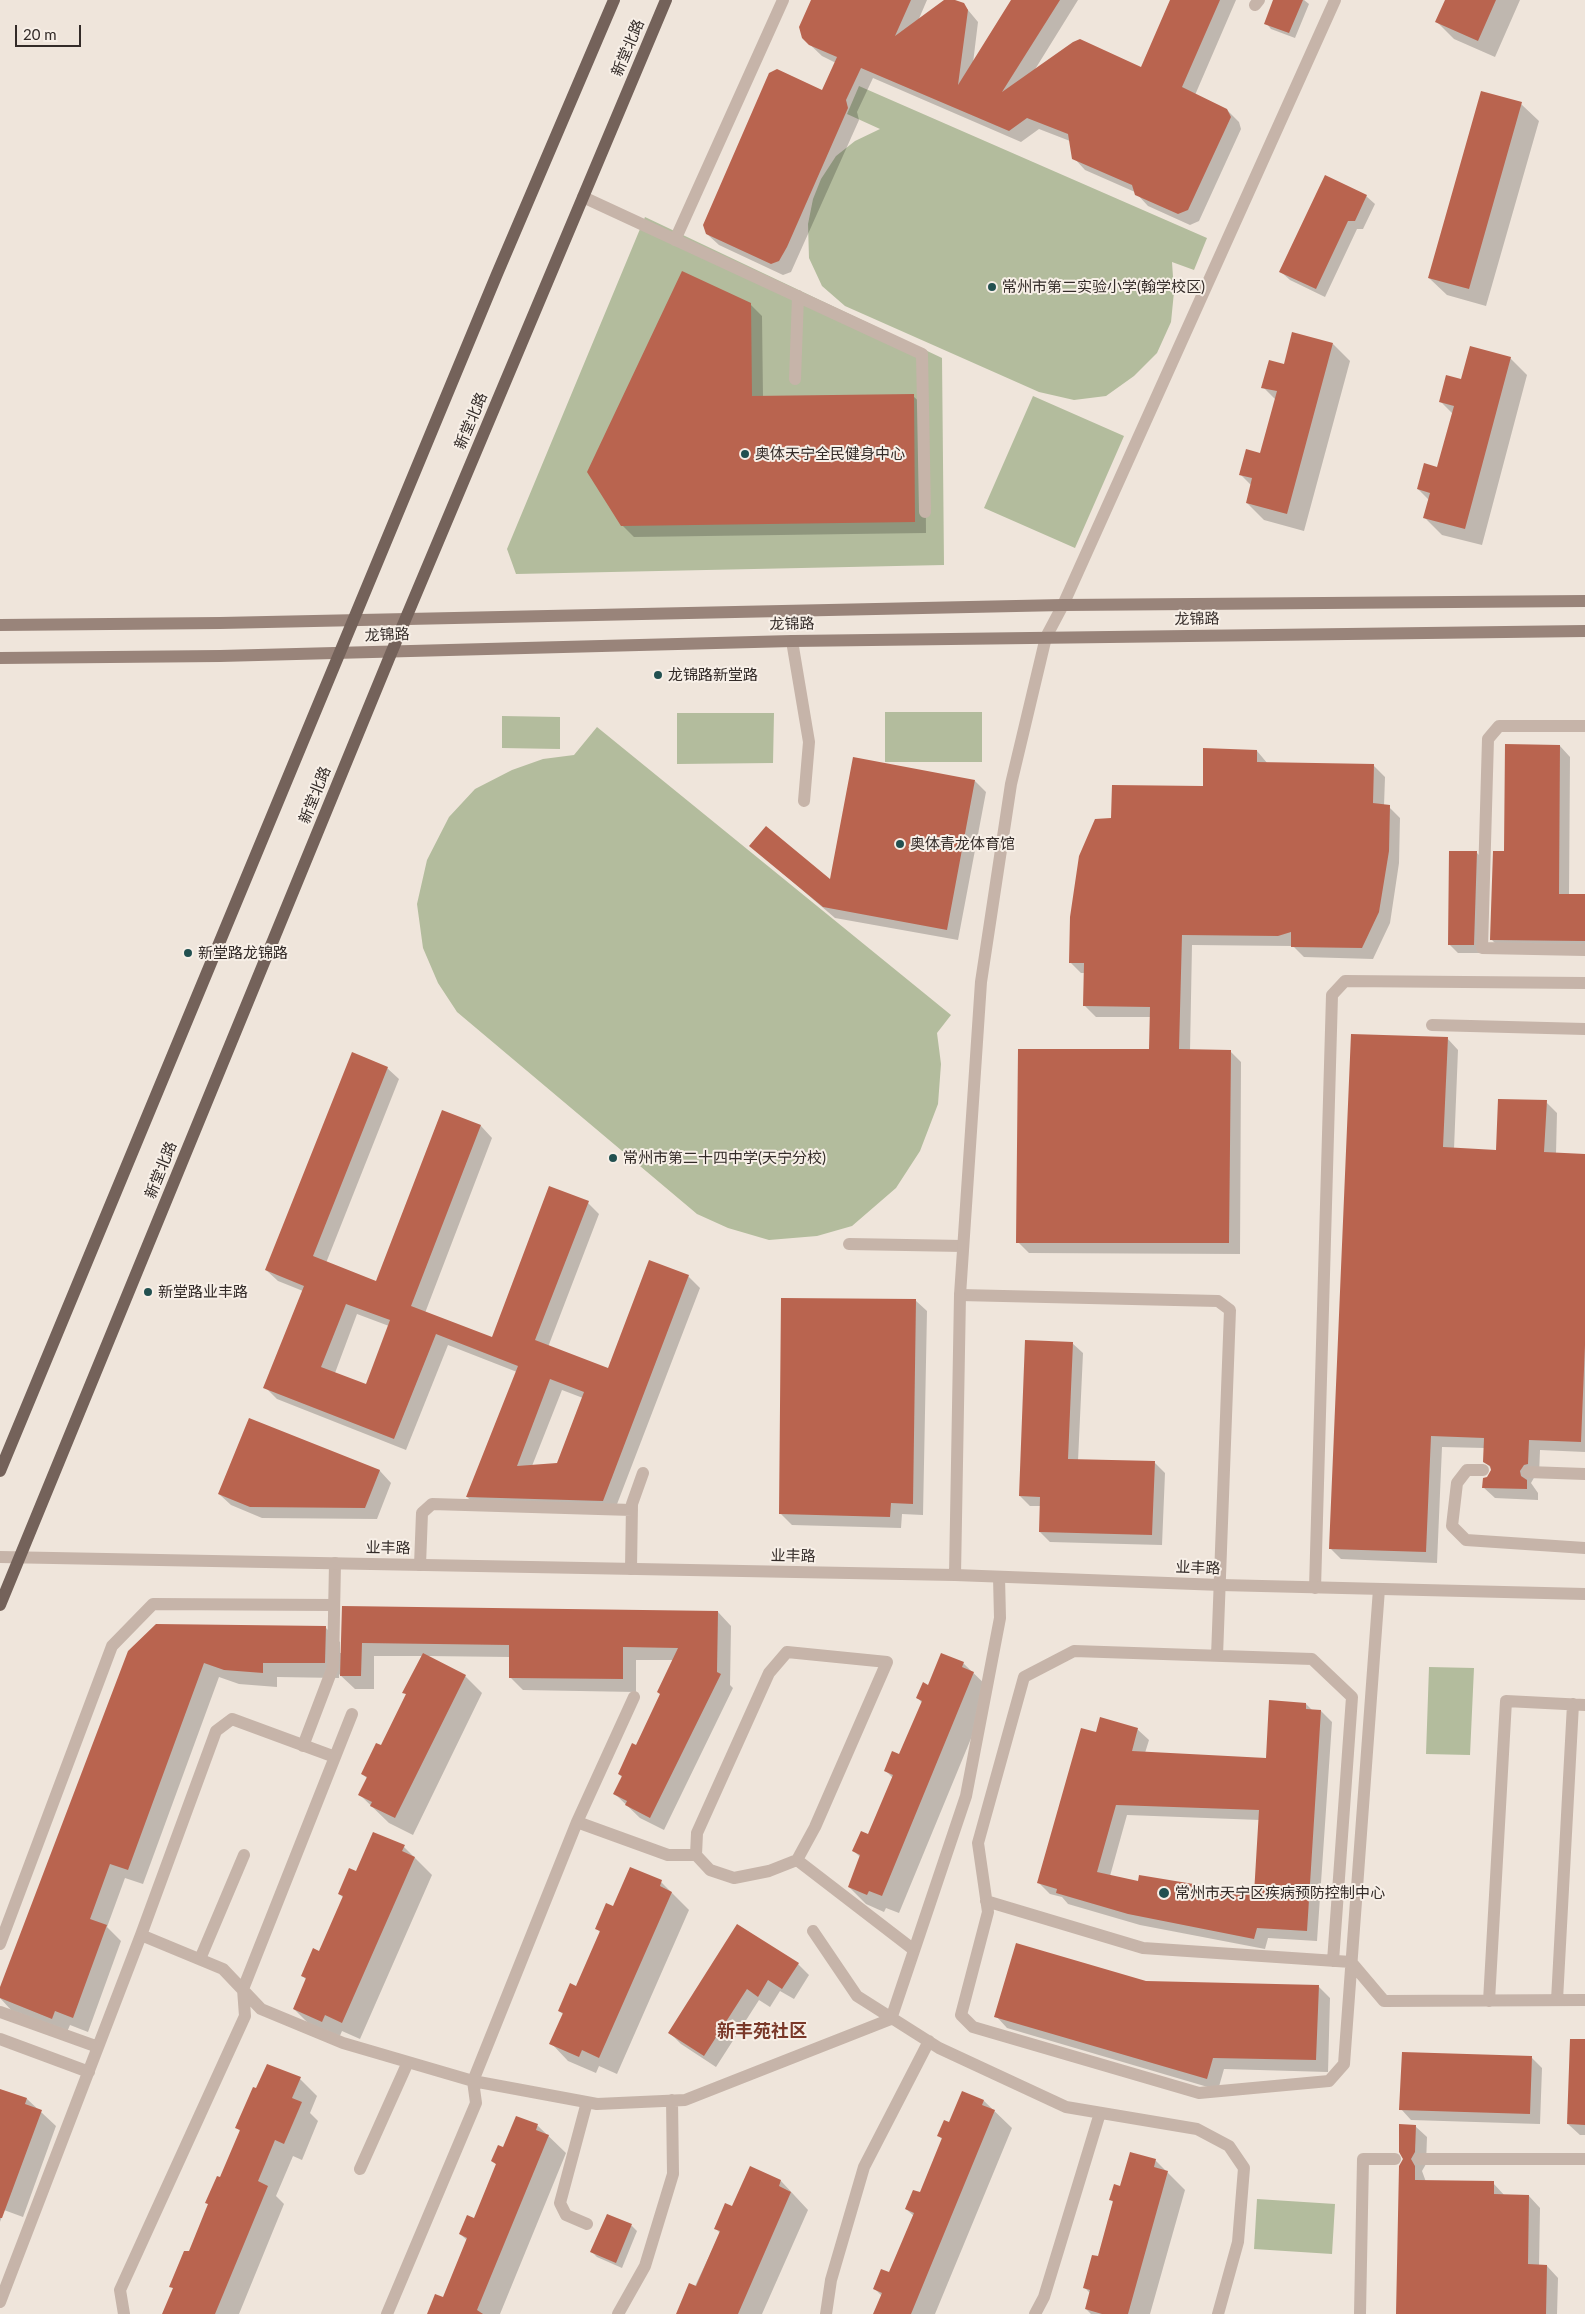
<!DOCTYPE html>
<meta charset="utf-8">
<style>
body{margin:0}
#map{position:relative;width:1585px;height:2314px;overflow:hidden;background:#efe5db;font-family:Lato,sans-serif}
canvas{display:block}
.scale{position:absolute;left:15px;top:25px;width:66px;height:22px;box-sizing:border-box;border:2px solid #332b28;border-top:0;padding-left:6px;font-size:15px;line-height:18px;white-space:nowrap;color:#332b28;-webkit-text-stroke:4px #f7efe7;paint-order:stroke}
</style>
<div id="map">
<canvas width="1585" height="2314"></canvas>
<div class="scale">20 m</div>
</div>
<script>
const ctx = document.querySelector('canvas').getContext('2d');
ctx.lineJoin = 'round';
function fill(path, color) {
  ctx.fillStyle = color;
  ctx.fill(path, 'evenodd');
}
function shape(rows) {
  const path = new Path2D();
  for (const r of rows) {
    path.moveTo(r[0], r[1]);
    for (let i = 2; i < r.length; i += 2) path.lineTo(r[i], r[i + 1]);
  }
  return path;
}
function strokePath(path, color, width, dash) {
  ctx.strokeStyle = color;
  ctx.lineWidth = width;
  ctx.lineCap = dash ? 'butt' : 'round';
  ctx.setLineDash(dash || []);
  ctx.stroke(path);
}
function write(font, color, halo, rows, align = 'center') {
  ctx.font = font + ' Lato,"Noto Sans SC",sans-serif';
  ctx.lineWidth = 4;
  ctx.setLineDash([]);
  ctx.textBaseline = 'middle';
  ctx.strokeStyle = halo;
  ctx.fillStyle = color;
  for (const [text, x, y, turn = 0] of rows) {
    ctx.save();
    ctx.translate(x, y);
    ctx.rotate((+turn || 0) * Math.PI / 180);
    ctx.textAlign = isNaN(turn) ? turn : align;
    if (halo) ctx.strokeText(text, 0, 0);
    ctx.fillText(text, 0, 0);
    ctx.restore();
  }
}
fill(shape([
 [859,86,1207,238,1194,270,1172,262,1174,292,1171,322,1157,353,1134,376,1106,396,1074,400,1039,392,845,306,822,286,809,258,808,224,813,199,821,179,836,156,855,141,880,129,847,114],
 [645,217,942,358,944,565,516,574,507,549],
 [1033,396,1124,436,1075,548,984,508],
 [885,712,982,712,982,762,885,762],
 [677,713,774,713,773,763,677,764],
 [502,716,560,717,560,749,502,748],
 [597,727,951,1015,937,1033,941,1064,938,1104,920,1151,896,1188,852,1226,817,1236,769,1240,728,1228,697,1214,457,1012,438,983,423,948,417,904,427,860,449,817,475,789,512,770,543,759,574,755],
 [1429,1667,1474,1668,1470,1755,1426,1754],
 [1257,2199,1335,2204,1332,2254,1254,2249]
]), '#b3bc9d');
fill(shape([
 [812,0,927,0,918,21,946,0,963,4,978,22,973,63,1013,0,1078,0,1034,71,1142,68,1171,0,1236,0,1195,95,1227,110,1239,122,1241,129,1199,221,1190,225,1148,206,1135,192,1085,170,1074,158,1070,141,1039,129,1021,142,873,78,857,112,859,120,791,272,783,275,719,245,707,234,823,91,836,63,822,56,803,38],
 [1275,0,1304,0,1309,4,1295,38,1271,29,1266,23],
 [1446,0,1520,0,1495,57,1454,39,1437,22],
 [1521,104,1539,121,1486,306,1447,295,1429,278],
 [1366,196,1375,204,1363,229,1357,229,1325,297,1290,280,1281,272],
 [750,304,762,316,763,398,913,396,925,407,926,533,634,537,622,525],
 [1333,344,1350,361,1304,531,1264,520,1247,503,1252,486,1241,475,1261,454,1276,400,1263,387,1285,366],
 [1510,358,1527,375,1482,545,1442,535,1424,517,1429,500,1418,489,1438,469,1453,414,1440,401,1462,380],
 [1560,746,1570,757,1569,895,1585,896,1585,951,1502,950,1492,940,1505,852],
 [1257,751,1268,764,1373,765,1385,777,1384,806,1389,807,1400,818,1399,863,1390,923,1373,959,1304,957,1293,946,1192,945,1190,1051,1230,1051,1241,1062,1240,1254,1029,1253,1018,1242,1150,1051,1151,1017,1096,1017,1085,1006,1085,973,1081,973,1070,962,1112,820,1204,788],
 [975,781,986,792,958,940,835,918,751,846,831,881],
 [1476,852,1485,861,1482,953,1458,953,1449,944],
 [1447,1038,1458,1050,1454,1149,1497,1151,1546,1102,1557,1113,1556,1154,1585,1155,1585,1452,1540,1450,1539,1475,1535,1476,1531,1483,1538,1493,1538,1500,1495,1498,1483,1487,1492,1469,1484,1461,1485,1448,1442,1447,1437,1563,1341,1559,1330,1548],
 [387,1068,399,1079,326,1263,377,1282,442,1112,481,1126,492,1138,425,1313,492,1339,588,1203,599,1214,548,1347,609,1370,688,1276,700,1288,614,1512,479,1508,467,1497,517,1372,448,1345,406,1450,277,1399,265,1387,303,1291,278,1281,266,1270],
 [357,1314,389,1326,366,1385,335,1373],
 [562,1390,583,1398,558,1465,532,1466],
 [915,1300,927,1311,923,1515,902,1514,901,1528,792,1525,781,1514],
 [1072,1343,1083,1353,1078,1461,1154,1462,1165,1473,1162,1545,1050,1542,1040,1532,1041,1506,1030,1506,1020,1496],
 [249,1420,380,1471,391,1483,377,1519,262,1518,231,1505,219,1494],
 [344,1607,718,1612,731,1626,730,1685,733,1688,664,1830,640,1818,615,1794,623,1778,619,1774,636,1746,661,1694,674,1660,636,1660,636,1692,523,1690,510,1677,510,1657,427,1656,465,1676,482,1693,413,1835,389,1823,360,1795,368,1779,362,1774,382,1747,407,1695,404,1692,422,1656,374,1656,374,1689,355,1689,339,1674,339,1678,277,1677,277,1687,239,1684,219,1677,143,1884,125,1878,107,1927,121,1941,88,2032,70,2025,67,2032,12,2011,0,1998,0,1991,129,1652,325,1627,340,1642,340,1653,342,1653],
 [963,1663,991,1690,899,1913,886,1908,884,1912,866,1904,849,1887,861,1858,854,1851,869,1836,893,1778,886,1771,900,1756,922,1703,918,1698,929,1686],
 [1306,1704,1312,1710,1321,1711,1332,1722,1317,1941,1268,1938,1265,1949,1140,1925,1068,1904,1062,1897,1050,1894,1039,1883,1096,1733,1137,1729,1149,1740,1145,1753,1267,1760],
 [1127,1815,1260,1820,1255,1896,1139,1883,1110,1876],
 [404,1847,432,1875,360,2039,342,2031,339,2038,311,2026,294,2009,307,1980,302,1976,320,1953,344,1898,339,1894,356,1873],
 [661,1882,689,1910,617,2074,599,2066,596,2073,568,2061,551,2043,564,2015,559,2011,577,1988,601,1933,597,1929,614,1908],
 [738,1925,798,1964,809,1975,794,1999,780,1991,770,2007,759,2000,716,2067,681,2044,670,2033],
 [1145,1982,1318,1986,1330,1998,1328,2072,1224,2069,1218,2090,1007,2028,996,2016],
 [1585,2057,1585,2135,1580,2135,1568,2124],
 [1532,2058,1542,2068,1540,2124,1411,2120,1401,2109],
 [300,2079,317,2096,310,2113,318,2121,302,2160,293,2156,276,2196,284,2204,239,2314,165,2314,174,2289,171,2286,190,2252,209,2205,207,2203,221,2178,241,2132,237,2128,257,2090],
 [0,2090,27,2099,56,2126,23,2217,4,2210,0,2222],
 [963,2092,984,2101,1012,2128,935,2314,874,2314,882,2296,875,2289,890,2274,914,2216,906,2209,921,2194,943,2140,939,2136,950,2124],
 [517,2117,538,2126,566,2153,500,2314,429,2314,444,2299,468,2241,460,2234,475,2219,497,2165,493,2161,504,2149],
 [1415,2126,1427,2137,1426,2164,1422,2171,1426,2182,1493,2183,1505,2196,1529,2196,1540,2208,1539,2266,1547,2266,1558,2278,1557,2314,1397,2314,1405,2160],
 [1155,2160,1185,2190,1150,2314,1091,2314,1086,2309,1090,2293,1084,2287,1099,2258,1114,2203,1111,2200,1121,2188],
 [781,2181,808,2210,762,2314,682,2314,720,2233,716,2229,732,2208],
 [607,2215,632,2226,637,2231,622,2268,597,2257,592,2252]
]), '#0003');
fill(shape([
 [811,0,911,0,895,36,944,0,955,0,964,3,968,10,958,85,1011,0,1060,0,1002,92,1073,42,1080,39,1141,67,1170,0,1220,0,1182,87,1227,109,1231,117,1188,210,1178,214,1135,195,1132,185,1072,159,1068,134,1027,118,1009,131,861,68,846,100,848,108,787,247,779,261,771,264,706,234,703,225,769,73,777,69,822,90,837,57,809,45,802,38,799,27],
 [1273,0,1303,0,1289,33,1264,24],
 [1445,0,1496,0,1478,41,1435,22],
 [1481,91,1522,102,1469,289,1428,278],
 [1325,175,1367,195,1355,221,1348,221,1316,289,1279,272],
 [682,271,751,303,752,396,914,394,915,522,621,526,587,472],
 [1292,332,1333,343,1287,514,1246,503,1252,478,1239,475,1246,449,1260,453,1277,391,1261,388,1269,360,1284,364],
 [1470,346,1511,357,1465,529,1423,518,1430,493,1417,489,1424,463,1437,467,1454,406,1439,402,1446,375,1461,379],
 [1505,744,1560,745,1559,894,1585,894,1585,941,1490,940,1493,851,1504,851],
 [1203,748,1257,750,1257,762,1374,764,1373,803,1390,805,1389,851,1379,912,1362,948,1291,947,1291,932,1278,936,1182,935,1179,1049,1231,1050,1229,1243,1016,1243,1018,1049,1149,1049,1150,1007,1083,1006,1084,963,1069,963,1070,917,1079,856,1095,819,1111,818,1112,785,1203,786],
 [853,757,975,780,947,930,823,907,749,846,766,826,830,879],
 [1449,851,1477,851,1474,945,1448,945],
 [1351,1034,1448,1037,1443,1147,1496,1150,1498,1099,1547,1100,1544,1152,1585,1154,1585,1345,1581,1442,1529,1440,1528,1464,1524,1465,1520,1471,1521,1476,1527,1480,1527,1489,1482,1488,1483,1478,1487,1477,1491,1470,1490,1466,1483,1462,1484,1438,1431,1436,1426,1552,1329,1549],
 [352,1052,388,1067,313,1256,376,1281,442,1110,481,1125,411,1306,492,1337,549,1186,589,1201,535,1340,608,1368,649,1260,689,1275,603,1501,466,1497,518,1366,436,1334,394,1439,263,1388,304,1286,265,1270],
 [346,1304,390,1320,366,1384,321,1367],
 [550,1379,584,1392,557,1463,517,1466],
 [781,1298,916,1299,913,1504,891,1503,890,1517,779,1514],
 [1025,1340,1073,1342,1068,1459,1155,1461,1152,1535,1039,1532,1040,1497,1019,1496],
 [249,1418,380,1470,365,1508,250,1507,218,1494],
 [342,1606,718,1611,717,1672,721,1674,650,1818,625,1805,627,1801,613,1794,622,1776,618,1774,632,1743,636,1745,660,1694,657,1692,678,1648,623,1647,623,1679,509,1678,509,1645,362,1643,361,1676,340,1676],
 [156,1624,326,1626,325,1663,263,1663,263,1673,224,1670,204,1663,128,1870,110,1864,90,1919,107,1925,73,2018,55,2011,52,2019,0,1998,0,1987,128,1651],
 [423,1653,466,1675,395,1818,370,1806,372,1802,358,1795,367,1777,361,1774,376,1743,381,1745,406,1694,402,1693],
 [941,1653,964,1662,962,1667,974,1672,882,1896,869,1891,867,1895,848,1887,860,1855,852,1851,861,1831,868,1834,893,1775,884,1771,892,1751,899,1754,922,1701,916,1698,923,1682,928,1685],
 [1269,1700,1306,1703,1306,1709,1321,1710,1307,1931,1257,1928,1254,1939,1128,1914,1056,1893,1057,1889,1037,1883,1081,1728,1096,1732,1100,1717,1138,1728,1132,1751,1266,1758],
 [1116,1805,1259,1810,1254,1894,1139,1875,1138,1881,1097,1872],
 [373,1832,405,1845,402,1851,415,1857,342,2023,325,2015,322,2022,293,2009,306,1978,301,1976,313,1948,319,1951,343,1896,338,1894,349,1868,356,1871],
 [630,1867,662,1880,660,1886,672,1892,599,2058,582,2050,579,2057,549,2044,563,2013,558,2011,570,1983,576,1986,600,1931,595,1929,606,1903,613,1906],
 [737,1924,799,1963,782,1989,768,1980,758,1997,747,1989,704,2056,668,2033],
 [1016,1943,1146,1981,1319,1985,1316,2060,1213,2058,1207,2079,994,2017],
 [1570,2039,1585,2039,1585,2125,1567,2124],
 [1402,2052,1532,2056,1530,2114,1399,2110],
 [267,2064,301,2077,292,2098,302,2102,284,2144,275,2140,258,2181,268,2186,215,2314,162,2314,173,2288,169,2287,184,2251,189,2251,208,2204,205,2203,217,2176,220,2177,240,2130,235,2128,253,2087,256,2088],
 [0,2089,27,2098,25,2104,42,2110,2,2218,0,2218],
 [962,2091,984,2100,982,2105,995,2110,911,2314,873,2314,882,2293,873,2289,881,2269,889,2272,914,2213,905,2209,913,2190,920,2192,942,2138,937,2136,944,2120,949,2122],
 [516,2116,538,2124,536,2130,549,2135,477,2310,483,2314,427,2314,435,2294,443,2297,467,2238,459,2234,467,2215,474,2218,496,2164,491,2161,498,2145,503,2147],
 [1399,2124,1416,2125,1415,2152,1411,2159,1415,2166,1415,2180,1494,2181,1494,2194,1529,2195,1528,2264,1547,2265,1546,2314,1396,2314,1399,2166,1403,2159,1399,2152],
 [1130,2152,1156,2159,1154,2167,1168,2171,1128,2314,1102,2314,1085,2309,1090,2290,1083,2288,1092,2255,1098,2256,1113,2201,1109,2200,1114,2184,1120,2186],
 [750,2166,781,2180,779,2186,791,2192,738,2314,676,2314,689,2283,696,2286,720,2231,714,2229,725,2203,732,2206],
 [607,2214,632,2224,616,2263,590,2252]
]), '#b9644f');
strokePath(shape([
 [1255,5,1259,0],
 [583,197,922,354,925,512],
 [675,240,783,0],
 [795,379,798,296],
 [792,641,809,742,804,801],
 [1585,726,1499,726,1488,739,1482,948,1585,950],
 [1432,1025,1585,1029],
 [849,1244,963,1246],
 [960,1295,1218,1301,1230,1310,1217,1656],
 [1483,1470,1467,1470,1457,1483,1452,1526,1466,1540,1585,1548],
 [1528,1472,1585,1474],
 [420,1565,422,1513,432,1504,632,1510],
 [631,1569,632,1504,643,1473],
 [1315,1588,1332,995,1345,981,1585,983],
 [787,1652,887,1662,815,1827,797,1860,769,1871,734,1878,710,1870,696,1855,697,1833,769,1673,787,1652],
 [303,1746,333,1667,335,1563],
 [577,1822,668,1855,696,1855],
 [797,1860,914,1950],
 [986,1901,1143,1948,1351,1962,1384,2001,1585,2000],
 [813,1931,857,1996,939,2048,1066,2107,1197,2129,1229,2146,1244,2168,1238,2242,1218,2314],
 [141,1935,223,1969,261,2009,343,2043,473,2081,597,2104,685,2100,891,2019,966,1796,1000,1618,999,1577],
 [0,1944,112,1646,153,1604,334,1605],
 [200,1959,244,1855],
 [1333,1961,1352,1697,1312,1659,1074,1651,1024,1677,978,1843,988,1912,961,2015,973,2027,1199,2093,1329,2081,1344,2064,1379,1589],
 [1557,2000,1573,1704],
 [1489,2001,1506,1701,1585,1705],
 [0,2012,98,2047],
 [0,2039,89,2072],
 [1419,2159,1585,2159],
 [360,2169,408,2062],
 [587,2224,566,2215,560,2203,587,2102],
 [0,2302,141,1935,216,1731,232,1719,335,1757],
 [124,2314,120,2290,245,2016,243,1989,352,1714],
 [387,2314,476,2103,473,2081,577,1822,634,1697],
 [618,2314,645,2266,673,2174,672,2100],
 [826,2314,831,2280,864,2167,929,2041],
 [1035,2314,1044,2297,1100,2113],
 [1360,2314,1363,2159,1395,2159]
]), '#c6b4a9', 12);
strokePath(shape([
 [0,1557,955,1575,1221,1585,1585,1594],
 [955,1575,960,1295,981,982,1011,784,1046,637,1063,605,1335,0]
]), '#c6b4a9', 12);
strokePath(shape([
 [0,625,220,623,1063,605,1585,601],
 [0,658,220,656,792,641,1585,631]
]), '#99847a', 12);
strokePath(shape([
 [0,1471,497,274,614,0],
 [0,1605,392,651,666,0]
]), '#74625a', 12);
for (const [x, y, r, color] of [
 [992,287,5,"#225050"],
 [745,454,5,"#225050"],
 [658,675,5,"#225050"],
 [900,844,5,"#225050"],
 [188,953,5,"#225050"],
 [613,1158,5,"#225050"],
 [148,1292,5,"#225050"],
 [1164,1893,6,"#225050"]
]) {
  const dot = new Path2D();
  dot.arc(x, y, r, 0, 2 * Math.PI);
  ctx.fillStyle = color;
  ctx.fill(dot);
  strokePath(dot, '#f7efe7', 2);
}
write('15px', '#332b28', '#f7efe7', [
 ["新堂北路",628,48,-67],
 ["新堂北路",471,421,-67],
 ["龙锦路",1197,619,-1],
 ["龙锦路",792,624,-1],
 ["龙锦路",387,635,-2],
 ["新堂北路",315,795,-68],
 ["新堂北路",161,1170,-68],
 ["业丰路",388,1548,1],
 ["业丰路",793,1556,1],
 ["业丰路",1198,1568,2]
]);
write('15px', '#332b28', '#f7efe7', [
 ["常州市第二实验小学(翰学校区)",1002,287],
 ["奥体天宁全民健身中心",755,454],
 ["龙锦路新堂路",668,675],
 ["奥体青龙体育馆",910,844],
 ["新堂路龙锦路",198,953],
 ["常州市第二十四中学(天宁分校)",623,1158],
 ["新堂路业丰路",158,1292],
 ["常州市天宁区疾病预防控制中心",1175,1893]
], 'left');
write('bold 18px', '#7a3829', '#f7efe7', [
 ["新丰苑社区",762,2031]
]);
</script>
